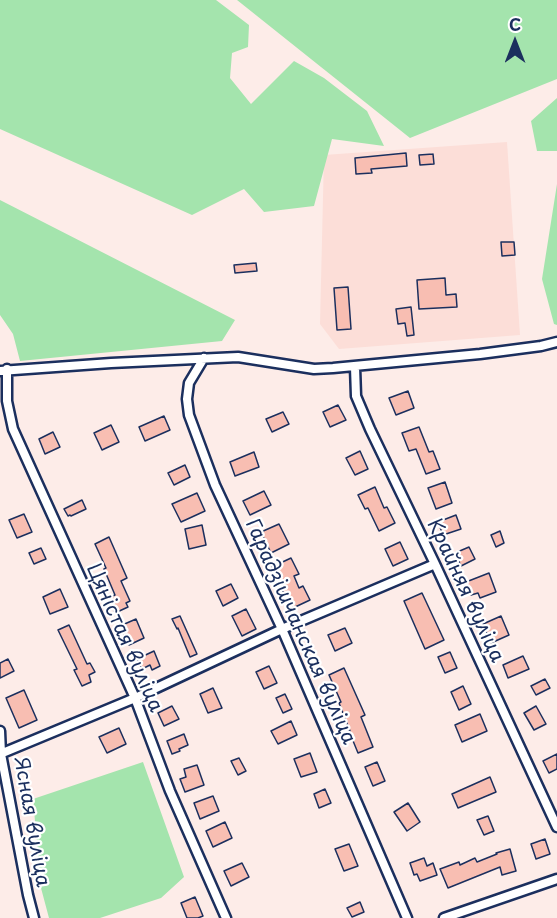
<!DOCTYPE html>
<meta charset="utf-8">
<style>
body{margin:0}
#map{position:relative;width:557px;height:918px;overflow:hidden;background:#fdece8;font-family:"Playpen Sans",sans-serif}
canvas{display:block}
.north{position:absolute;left:485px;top:12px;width:60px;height:60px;-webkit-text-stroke:4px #fff;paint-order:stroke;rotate:0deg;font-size:16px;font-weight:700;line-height:24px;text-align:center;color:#1b2f5e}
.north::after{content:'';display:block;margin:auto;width:21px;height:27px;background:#1b2f5e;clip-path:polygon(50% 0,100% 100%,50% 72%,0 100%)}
</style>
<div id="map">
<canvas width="557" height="918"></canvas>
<div class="north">С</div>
</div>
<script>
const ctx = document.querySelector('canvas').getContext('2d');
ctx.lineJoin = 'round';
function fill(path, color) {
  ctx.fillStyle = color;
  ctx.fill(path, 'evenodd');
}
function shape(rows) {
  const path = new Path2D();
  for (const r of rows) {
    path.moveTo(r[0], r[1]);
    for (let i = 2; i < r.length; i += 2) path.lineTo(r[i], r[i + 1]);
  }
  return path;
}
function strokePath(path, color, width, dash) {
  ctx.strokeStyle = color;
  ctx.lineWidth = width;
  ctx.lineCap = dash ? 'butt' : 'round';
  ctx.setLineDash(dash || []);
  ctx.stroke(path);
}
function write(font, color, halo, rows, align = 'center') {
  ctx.font = font + ' "Playpen Sans",sans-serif';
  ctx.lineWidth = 4.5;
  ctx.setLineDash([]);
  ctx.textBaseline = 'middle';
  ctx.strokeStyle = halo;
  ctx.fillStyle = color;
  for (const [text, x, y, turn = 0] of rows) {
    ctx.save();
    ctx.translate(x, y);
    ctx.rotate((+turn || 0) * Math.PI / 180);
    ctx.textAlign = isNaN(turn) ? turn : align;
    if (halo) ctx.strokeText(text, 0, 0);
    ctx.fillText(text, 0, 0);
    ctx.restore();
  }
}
fill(shape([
 [507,142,520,335,339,349,320,324,324,155]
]), '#fcded8');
fill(shape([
 [0,0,216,0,249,25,248,47,232,53,230,78,251,104,294,61,324,78,367,111,384,146,332,139,314,206,264,212,244,189,192,215,0,129],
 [237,0,557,0,557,79,410,138],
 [557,98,557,151,537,151,531,121],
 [557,184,557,325,554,324,542,279],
 [0,200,235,320,222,341,20,361,13,334,0,315],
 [143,762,184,877,161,898,100,918,49,918,41,888,33,799]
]), '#a4e4ad');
const building = shape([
 [406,153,407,166,371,169,372,173,356,174,355,158,406,153],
 [433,154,434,164,420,165,419,155,433,154],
 [501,242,514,242,515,255,502,256,501,242],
 [256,263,257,271,235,273,234,265,256,263],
 [445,278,446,295,456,294,457,307,419,309,417,280,445,278],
 [348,287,351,329,337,330,334,288,348,287],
 [411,307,414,335,407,336,405,323,398,324,396,309,411,307],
 [408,391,414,408,396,415,389,398,408,391],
 [338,405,346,420,330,427,323,412,338,405],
 [283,412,289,424,272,432,266,419,283,412],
 [164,416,170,430,145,441,139,427,164,416],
 [111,425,119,442,102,450,94,433,111,425],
 [419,427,429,452,433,451,440,469,426,474,416,449,409,451,402,433,419,427],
 [53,432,60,447,45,454,39,439,53,432],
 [360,451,368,469,355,475,346,458,360,451],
 [254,452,259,467,235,476,230,462,254,452],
 [185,465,190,477,174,485,168,473,185,465],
 [445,482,452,503,436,509,428,488,445,482],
 [375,487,384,508,387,507,395,523,379,531,368,508,365,509,358,495,375,487],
 [264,491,271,505,250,515,243,501,264,491],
 [197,493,205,511,181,522,172,504,197,493],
 [82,500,86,509,71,516,70,515,68,516,64,509,82,500],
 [24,514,32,532,17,538,9,520,24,514],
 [456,515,461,529,443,535,438,522,456,515],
 [279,524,289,544,271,553,261,532,279,524],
 [202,525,206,545,189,549,185,529,202,525],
 [500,531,504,543,496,547,491,535,500,531],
 [109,537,127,578,121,581,130,601,126,603,128,607,115,613,108,598,115,595,104,569,106,568,95,544,109,537],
 [400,542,408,559,393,566,385,549,400,542],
 [469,547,475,559,461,566,455,553,469,547],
 [41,548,46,559,34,564,29,553,41,548],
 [291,558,299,574,294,576,299,588,303,586,310,600,293,608,290,602,288,603,272,567,291,558],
 [489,573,496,592,480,598,478,593,471,595,466,582,489,573],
 [231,584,238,598,223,606,216,591,231,584],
 [60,589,68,607,50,614,43,597,60,589],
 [422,593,444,640,425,649,404,601,422,593],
 [246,609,256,629,242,636,232,616,246,609],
 [180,616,197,654,190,657,178,628,177,629,172,619,180,616],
 [501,616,509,635,491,643,483,624,501,616],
 [136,619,144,638,129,645,120,626,136,619],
 [69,625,87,664,90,663,95,672,89,675,91,682,82,686,74,670,77,669,58,630,69,625],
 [345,628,352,643,335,651,328,635,345,628],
 [154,651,160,666,152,670,150,665,142,669,137,659,154,651],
 [450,652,457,668,445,673,438,657,450,652],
 [523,656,529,669,508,678,503,665,523,656],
 [8,659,14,671,0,678,0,663,8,659],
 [269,666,277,683,264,689,256,672,269,666],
 [344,668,365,715,361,717,373,747,358,753,349,731,350,731,339,703,341,702,329,675,344,668],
 [545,679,550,688,536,695,531,686,545,679],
 [463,686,471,704,459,710,451,692,463,686],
 [213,688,222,708,208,713,200,694,213,688],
 [24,690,37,720,19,728,6,698,24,690],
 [285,694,292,709,283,713,276,698,285,694],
 [172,706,179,719,164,726,158,713,172,706],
 [536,706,546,724,534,730,524,713,536,706],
 [480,714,487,731,462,742,455,725,480,714],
 [291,721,297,735,278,744,271,731,291,721],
 [119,728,126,744,107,753,99,737,119,728],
 [184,734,188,745,179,749,180,751,172,754,167,741,184,734],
 [310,753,317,772,301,777,294,759,310,753],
 [557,754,557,769,549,773,543,761,557,754],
 [239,758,246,771,238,775,231,761,239,758],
 [377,762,385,781,373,786,365,767,377,762],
 [197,765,204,785,185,792,180,779,186,777,184,769,197,765],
 [490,777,496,792,458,808,452,794,490,777],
 [325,789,331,803,319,808,314,794,325,789],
 [213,796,219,811,200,819,194,803,213,796],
 [408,803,420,822,407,831,394,812,408,803],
 [488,816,494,831,484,835,477,820,488,816],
 [225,822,232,838,213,847,206,831,225,822],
 [545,839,550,854,536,859,531,844,545,839],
 [349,844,358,866,344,871,335,849,349,844],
 [510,849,516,871,502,875,500,867,448,888,440,869,459,862,460,865,475,858,477,862,497,854,496,853,510,849],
 [424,858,427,866,433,863,437,875,420,881,417,874,414,875,410,863,424,858],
 [242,863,249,877,231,886,224,871,242,863],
 [195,897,203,916,198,918,187,918,181,903,195,897],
 [360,902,364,912,352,917,347,908,360,902]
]);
fill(building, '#f8beb2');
strokePath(building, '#1b2f5e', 1.5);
const minor = shape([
 [204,358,189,383,187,399,189,415,215,485,282,629,407,918],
 [355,367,356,396,370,429,435,564,557,827],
 [7,369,7,401,13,429,135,698,170,791,226,918],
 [0,371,111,363,238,357,314,369,333,368,480,354,541,346,557,342],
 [0,731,1,754,28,895,34,918],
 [0,754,135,698,282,629,435,564],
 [444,918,557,879]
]);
strokePath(minor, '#1b2f5e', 13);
strokePath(minor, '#fff', 8);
write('20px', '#1b2f5e', '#fff', [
 ["Крайняя вуліца",465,591,65],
 ["Гарадзішчанская вуліца",300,632,66],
 ["Цяністая вуліца",124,638,66],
 ["Ясная вуліца",31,822,80]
]);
</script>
